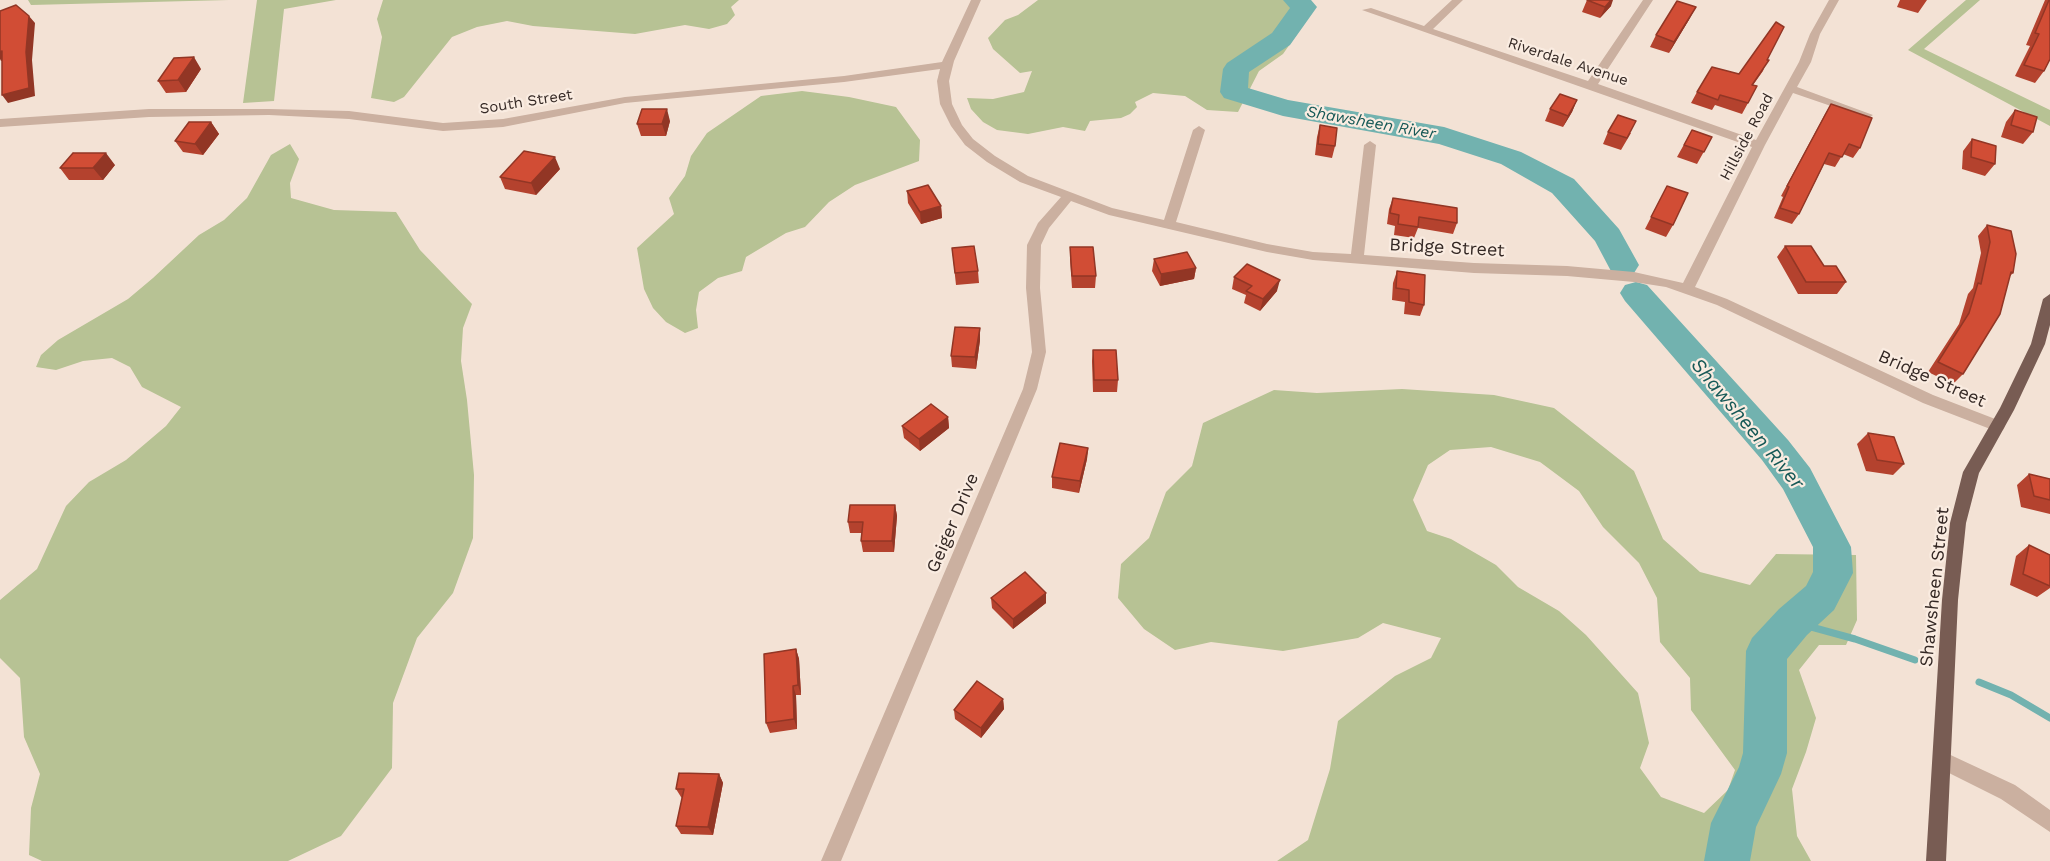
<!DOCTYPE html>
<style>
body{margin:0}
canvas{display:block;background:#f3e2d5}
</style>
<canvas width="2050" height="861"></canvas>
<script>
const ctx = document.querySelector('canvas').getContext('2d');
ctx.lineJoin = 'round';
function fill(path, color) {
  ctx.fillStyle = color;
  ctx.fill(path, 'evenodd');
}
function shape(rows) {
  const path = new Path2D();
  for (const r of rows) {
    path.moveTo(r[0], r[1]);
    for (let i = 2; i < r.length; i += 2) path.lineTo(r[i], r[i + 1]);
  }
  return path;
}
function strokePath(path, color, width, dash) {
  ctx.strokeStyle = color;
  ctx.lineWidth = width;
  ctx.lineCap = dash ? 'butt' : 'round';
  ctx.setLineDash(dash || []);
  ctx.stroke(path);
}
function write(font, color, halo, rows, align = 'center') {
  ctx.font = font + ' "Work Sans",sans-serif';
  ctx.lineWidth = 4.5;
  ctx.setLineDash([]);
  ctx.textBaseline = 'middle';
  ctx.strokeStyle = halo;
  ctx.fillStyle = color;
  for (const [text, x, y, turn = 0] of rows) {
    ctx.save();
    ctx.translate(x, y);
    ctx.rotate((+turn || 0) * Math.PI / 180);
    ctx.textAlign = isNaN(turn) ? turn : align;
    if (halo) ctx.strokeText(text, 0, 0);
    ctx.fillText(text, 0, 0);
    ctx.restore();
  }
}
fill(shape([
 [28,0,229,0,31,5],
 [257,0,336,0,284,9,274,101,243,103],
 [383,0,739,0,731,7,735,15,727,24,709,29,685,25,635,34,533,26,507,21,477,27,452,37,404,97,394,102,371,98,382,37,377,19],
 [1038,0,1300,0,1307,20,1283,54,1259,71,1238,112,1207,110,1185,96,1153,93,1135,102,1137,107,1130,114,1121,118,1090,121,1085,131,1063,127,1028,134,997,130,983,122,971,109,967,98,993,99,1024,92,1032,71,1020,73,993,49,988,38,1005,20,1018,15],
 [1966,0,1980,0,1924,49,2050,110,2050,126,1908,50],
 [802,91,849,97,896,107,920,140,919,161,855,185,829,202,805,227,786,233,746,257,742,271,718,278,699,292,696,310,698,328,685,333,666,322,653,308,644,289,637,248,674,214,669,198,685,176,691,156,707,133,761,96],
 [290,144,299,159,290,183,291,198,334,210,396,212,420,250,472,304,463,328,461,361,467,400,474,475,473,538,453,593,417,638,393,703,392,768,341,836,288,861,42,861,29,855,31,808,40,774,24,737,20,678,0,658,0,600,37,569,66,506,89,482,126,460,166,426,181,407,142,387,130,367,112,358,83,361,56,370,36,367,41,355,58,340,128,299,153,278,199,235,224,220,247,198,271,155],
 [1402,389,1494,395,1554,408,1634,471,1663,539,1700,572,1750,585,1776,554,1856,555,1857,620,1846,645,1819,645,1799,670,1816,718,1806,752,1792,789,1797,836,1811,861,1277,861,1308,840,1330,769,1338,721,1395,676,1431,658,1441,638,1383,623,1358,638,1283,651,1211,642,1175,650,1144,629,1118,598,1121,564,1149,538,1166,492,1192,466,1203,423,1274,390,1317,393],
 [1491,447,1540,462,1579,491,1603,527,1639,563,1657,598,1660,642,1690,678,1691,710,1735,770,1728,790,1704,813,1661,797,1640,768,1649,743,1638,693,1586,635,1559,611,1518,587,1496,565,1451,539,1427,531,1413,500,1428,465,1450,450]
]), '#b7c294');
strokePath(shape([
 [1793,622,1855,639,1915,660],
 [1979,682,2011,695,2050,718]
]), '#72b2af', 7);
fill(shape([
 [1283,0,1311,0,1317,7,1290,45,1249,72,1248,88,1288,100,1444,127,1521,152,1574,179,1619,229,1639,265,1634,273,1623,276,1612,273,1595,241,1552,193,1501,164,1439,144,1283,116,1224,98,1220,92,1223,69,1227,63,1272,33,1290,8,1283,0],
 [1636,282,1647,285,1788,440,1810,468,1851,547,1853,573,1834,610,1807,635,1787,659,1787,753,1781,774,1756,827,1750,861,1704,861,1711,823,1739,767,1743,753,1746,651,1752,638,1779,609,1806,586,1813,572,1813,547,1783,489,1762,460,1625,301,1620,293,1625,285,1636,282]
]), '#72b2af');
fill(shape([
 [971,0,981,0,954,61,949,81,952,104,962,125,973,139,995,156,1028,176,1112,208,1164,220,1193,130,1199,126,1205,130,1176,222,1267,244,1313,252,1351,254,1364,145,1370,141,1376,145,1364,255,1474,263,1567,266,1634,272,1683,283,1752,147,1362,10,1371,8,1424,26,1452,0,1463,0,1433,29,1588,81,1643,0,1653,0,1598,84,1756,140,1799,62,1810,34,1829,0,1839,0,1820,34,1811,62,1797,87,1873,115,1867,119,1863,117,1793,93,1765,145,1695,287,1727,299,1933,395,2003,422,2005,426,2003,430,1998,432,1923,403,1717,305,1666,287,1634,282,1567,276,1474,273,1313,260,1267,252,1109,215,1071,201,1049,228,1041,245,1040,288,1046,352,1037,389,841,861,821,861,1023,389,1032,352,1026,288,1027,245,1038,223,1061,197,1020,182,987,162,965,145,951,126,940,104,937,81,940,69,844,82,625,103,503,127,443,131,349,119,269,115,149,117,0,127,0,119,149,109,269,109,349,111,443,123,503,119,625,97,844,76,942,62,971,0],
 [1942,751,2015,785,2050,810,2050,832,2001,799,1935,766,1933,760,1935,754,1942,751]
]), '#cbb0a0');
fill(shape([
 [2050,294,2050,325,2045,344,2014,410,1979,473,1966,523,1958,600,1946,861,1926,861,1942,600,1950,523,1963,472,2000,408,2031,344,2043,299,2050,294]
]), '#785c53');
fill(shape([
 [1587,0,1611,6,1600,18,1582,12],
 [1900,0,1927,0,1918,13,1897,7],
 [2045,0,2050,0,2044,71,2035,83,2015,76,2030,46,2026,45],
 [1690,18,1669,53,1650,47,1656,35],
 [1767,60,1763,71,1753,85,1748,103,1742,114,1715,105,1712,110,1691,103,1697,92,1739,74],
 [201,69,186,92,166,93,158,81],
 [1577,100,1572,112,1563,127,1545,121,1550,109],
 [1831,104,1860,148,1853,158,1843,154,1835,167,1824,164,1799,214,1792,224,1774,218,1783,197,1781,196,1825,114],
 [2015,110,2033,132,2023,144,2001,137,2006,122],
 [670,121,666,136,641,136,637,124],
 [211,122,219,134,203,155,183,152,175,141],
 [1320,125,1335,146,1332,158,1315,155,1317,137],
 [1692,130,1712,137,1697,164,1677,157],
 [1608,132,1631,133,1621,150,1603,144],
 [1972,139,1995,164,1985,176,1962,169,1963,151],
 [115,165,103,180,69,180,60,168],
 [560,169,536,195,505,189,500,177],
 [1667,186,1673,225,1666,237,1645,229],
 [907,191,941,206,942,218,921,224,908,203],
 [1393,198,1457,223,1453,234,1418,228,1414,238,1394,235,1395,226,1387,224,1389,209],
 [1987,225,2013,273,2009,277,1963,374,1953,384,1928,372,1959,324,1968,294,1973,288,1981,253,1978,236],
 [1785,246,1824,266,1846,282,1837,294,1798,294,1777,257],
 [1070,247,1096,276,1095,288,1072,288,1070,259],
 [952,248,978,271,979,283,956,285],
 [1154,259,1196,268,1194,279,1160,286,1152,271],
 [1397,271,1424,305,1420,316,1404,314,1405,302,1392,300,1393,283],
 [1234,277,1277,291,1260,311,1244,303,1246,295,1232,289],
 [980,340,976,369,952,367,951,356],
 [1093,350,1118,380,1117,392,1093,392,1092,361],
 [948,417,949,428,920,451,904,438,902,426],
 [1868,433,1904,464,1893,475,1866,471,1857,444],
 [1088,448,1087,459,1079,493,1052,488,1052,477],
 [2029,474,2050,479,2050,514,2021,507,2017,485],
 [895,505,897,516,894,552,863,552,861,541,862,533,850,533,848,522],
 [2029,545,2050,555,2050,588,2037,597,2010,585,2016,556],
 [1046,593,1046,603,1013,629,992,608,991,598],
 [796,649,799,659,801,695,796,695,797,729,770,733,766,723],
 [1003,699,1004,709,981,738,955,719,954,710],
 [719,774,723,783,713,835,681,834,676,826,682,798,681,797,676,789]
]), '#b4422e');
fill(shape([
 [1611,0,1613,0,1611,6,1600,18,1605,7],
 [1696,7,1690,18,1669,53,1674,42],
 [29,16,35,23,32,60,35,96,8,103,2,95],
 [2,51,8,59,1,61,0,59,0,52],
 [194,57,201,69,186,92,178,80],
 [1577,100,1572,112,1563,127,1568,116],
 [667,109,670,121,666,136,662,124],
 [211,122,219,134,203,155,195,144],
 [106,153,115,165,103,180,93,168],
 [555,157,560,169,536,195,531,183],
 [941,206,942,218,921,224,920,212],
 [1196,268,1194,279,1160,286,1161,274],
 [1280,280,1277,291,1260,311,1263,299],
 [980,328,980,340,976,369,975,357],
 [948,417,949,428,920,451,919,439],
 [1088,448,1087,459,1079,493,1080,481],
 [895,505,897,516,894,552,892,541],
 [1046,593,1046,603,1013,629,1013,619],
 [796,649,799,659,801,695,798,685],
 [793,686,796,695,797,729,794,719],
 [1003,699,1004,709,981,738,981,728],
 [719,774,723,783,713,835,708,827]
]), '#923625');
const building = shape([
 [1587,0,1611,0,1605,7,1587,0],
 [2049,0,2050,0,2050,59,2044,71,2024,65,2039,34,2035,33,2049,0],
 [1677,1,1696,7,1674,42,1656,35,1677,1],
 [16,5,29,16,26,52,29,88,2,95,2,51,0,52,0,11,16,5],
 [1776,22,1784,27,1767,60,1769,60,1752,85,1757,86,1748,103,1720,95,1718,100,1697,92,1712,67,1739,74,1776,22],
 [194,57,178,80,158,81,174,58,194,57],
 [1560,94,1577,100,1568,116,1550,109,1560,94],
 [1831,104,1872,118,1860,148,1849,144,1842,157,1829,153,1799,214,1780,208,1789,187,1787,186,1831,104],
 [642,109,667,109,662,124,637,124,642,109],
 [2015,110,2037,117,2033,132,2011,125,2015,110],
 [1618,115,1636,121,1627,138,1608,132,1618,115],
 [189,122,211,122,195,144,175,141,189,122],
 [1320,125,1337,128,1335,146,1318,144,1320,125],
 [1692,130,1712,137,1704,152,1684,145,1692,130],
 [1972,139,1996,146,1995,164,1971,157,1972,139],
 [524,151,555,157,531,183,500,177,524,151],
 [73,153,106,153,93,168,60,168,73,153],
 [928,185,941,206,920,212,907,191,928,185],
 [1667,186,1688,193,1673,225,1651,217,1667,186],
 [1393,198,1457,208,1457,223,1419,217,1418,227,1398,224,1399,215,1390,213,1393,198],
 [1987,225,2011,231,2016,254,2013,273,2011,272,2000,314,1963,374,1938,362,1969,313,1978,283,1981,284,1990,242,1987,225],
 [974,246,978,271,955,273,952,248,974,246],
 [1785,246,1811,246,1824,266,1836,266,1846,282,1806,282,1785,246],
 [1070,247,1093,247,1096,276,1072,276,1070,247],
 [1187,252,1196,268,1161,274,1154,259,1187,252],
 [1247,264,1280,280,1263,299,1246,291,1252,286,1234,277,1247,264],
 [1397,271,1425,275,1424,305,1409,302,1409,290,1396,288,1397,271],
 [955,327,980,328,975,357,951,356,955,327],
 [1093,350,1116,350,1118,380,1094,380,1093,350],
 [931,404,948,417,919,439,902,426,931,404],
 [1868,433,1894,437,1904,464,1877,460,1868,433],
 [1060,443,1088,448,1080,481,1052,477,1060,443],
 [2029,474,2050,479,2050,500,2034,496,2029,474],
 [850,505,895,505,892,541,861,541,863,522,848,522,850,505],
 [2029,545,2050,555,2050,586,2023,574,2029,545],
 [1025,572,1046,593,1013,619,991,598,1025,572],
 [796,649,798,685,793,686,794,719,766,723,764,654,796,649],
 [977,681,1003,699,981,728,954,710,977,681],
 [679,773,719,774,708,827,676,826,684,789,676,789,679,773]
]);
fill(building, '#d14d35');
strokePath(building, '#923625', 1.5);
write('15px', '#342824', '#faece1', [
 ["Riverdale Avenue",1568,62,18],
 ["South Street",526,102,-9],
 ["Hillside Road",1747,137,-62]
]);
write('italic 16px', '#175957', '#faece1', [
 ["Shawsheen River",1371,123,10]
]);
write('18px', '#342824', '#faece1', [
 ["Bridge Street",1447,248,3],
 ["Bridge Street",1932,379,24],
 ["Geiger Drive",953,523,-67],
 ["Shawsheen Street",1935,587,-84]
]);
write('italic 20px', '#175957', '#faece1', [
 ["Shawsheen River",1747,424,50]
]);
</script>
